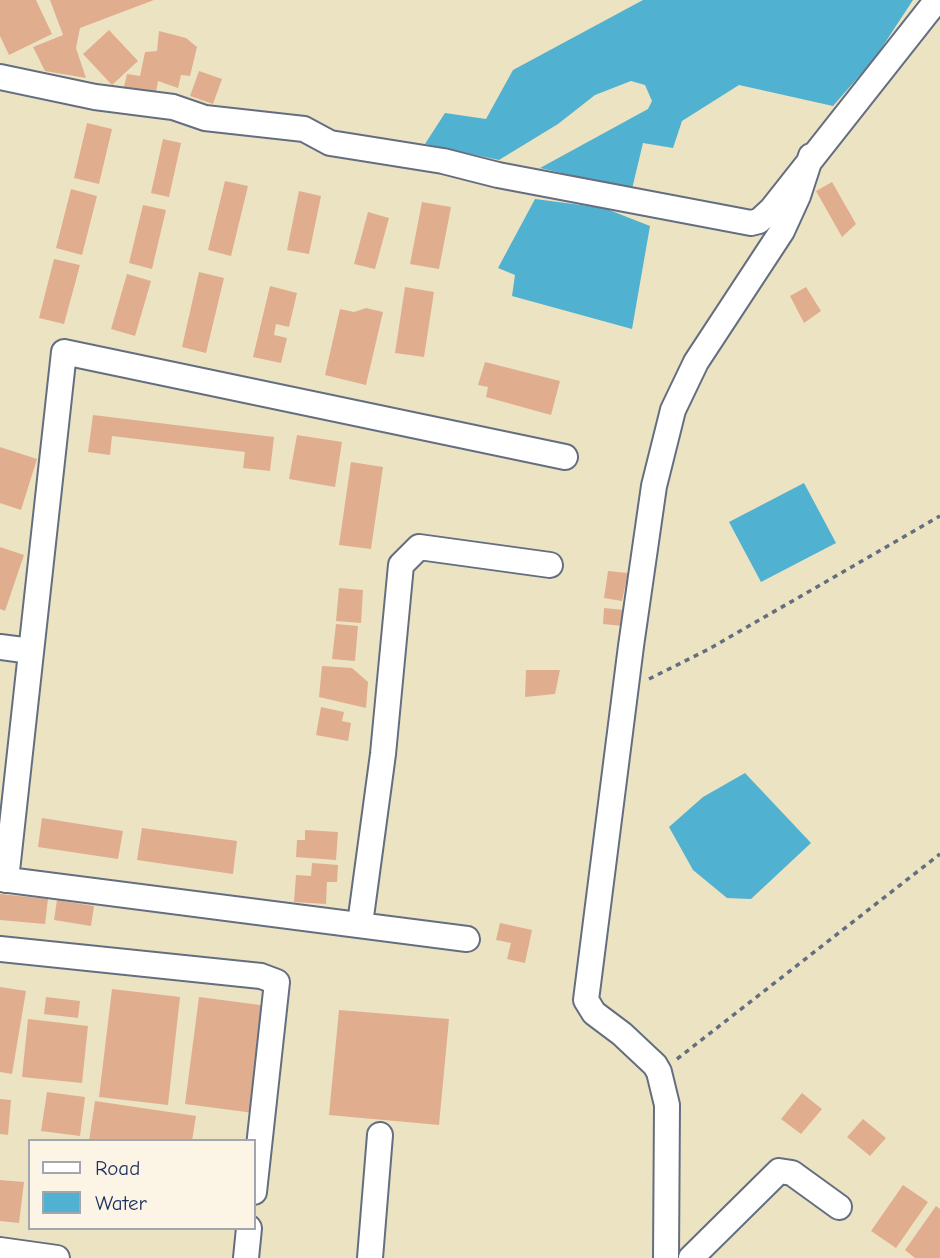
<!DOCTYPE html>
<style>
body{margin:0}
#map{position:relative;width:940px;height:1258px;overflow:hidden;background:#ece3c3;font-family:"Comic Neue",sans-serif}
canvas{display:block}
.legend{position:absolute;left:28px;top:1139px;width:228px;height:91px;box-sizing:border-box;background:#fcf5e5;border:2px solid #a2a6af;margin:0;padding:9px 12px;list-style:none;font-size:21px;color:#1b2f5e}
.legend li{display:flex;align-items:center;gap:14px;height:35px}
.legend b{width:35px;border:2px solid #a2a6af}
</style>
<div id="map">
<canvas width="940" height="1258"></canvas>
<ul class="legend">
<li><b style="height:9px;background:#fff"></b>Road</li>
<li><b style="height:19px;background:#51b1d0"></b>Water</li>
</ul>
</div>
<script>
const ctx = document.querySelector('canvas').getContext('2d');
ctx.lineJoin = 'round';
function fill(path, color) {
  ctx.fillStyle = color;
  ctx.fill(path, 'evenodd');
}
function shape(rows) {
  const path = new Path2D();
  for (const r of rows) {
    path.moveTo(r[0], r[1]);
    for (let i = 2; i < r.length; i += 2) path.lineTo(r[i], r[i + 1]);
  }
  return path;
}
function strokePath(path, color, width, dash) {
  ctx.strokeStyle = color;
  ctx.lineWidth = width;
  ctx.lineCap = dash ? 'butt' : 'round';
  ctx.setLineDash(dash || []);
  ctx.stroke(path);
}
fill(shape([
 [643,0,913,0,875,58,833,106,739,85,682,121,673,148,643,143,632,189,540,168,648,109,652,101,645,85,631,81,595,95,558,124,499,160,425,144,445,113,486,119,513,70],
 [535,199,604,208,650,226,632,329,512,296,515,275,498,268],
 [804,483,836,543,761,582,729,522],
 [745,773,811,843,751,899,727,898,693,870,669,827,703,797]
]), '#51b1d0');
fill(shape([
 [0,0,36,0,52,34,9,55,0,36],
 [50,0,154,0,80,28,76,48,86,78,45,71,33,47,63,35],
 [109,30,138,61,112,85,83,54],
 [159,31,186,38,197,47,190,76,181,75,178,88,158,81,156,92,124,87,127,74,140,76,145,52,157,51],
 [199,71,222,79,213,104,190,96],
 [87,123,112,129,99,184,74,178],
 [163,139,181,143,169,197,151,193],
 [225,181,248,186,231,256,208,250],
 [832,182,856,224,842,237,816,191],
 [71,189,97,196,82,255,56,248],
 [299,191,321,196,309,254,287,250],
 [422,202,451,207,439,269,410,264],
 [143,205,166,210,152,269,129,263],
 [368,212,389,218,375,269,354,264],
 [54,259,80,265,64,324,39,318],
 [199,272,224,278,206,353,182,347],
 [127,274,151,281,135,336,111,329],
 [270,286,297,293,289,327,276,324,274,335,287,338,281,363,253,357],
 [405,287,434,292,424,357,395,353],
 [806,287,821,311,804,323,790,296],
 [366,308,383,312,366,385,325,375,340,309,354,312],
 [485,362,560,381,551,415,486,397,488,387,478,385],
 [93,415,274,437,270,471,243,468,245,452,112,436,110,455,88,452],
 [297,435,342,442,335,487,289,479],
 [0,447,37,459,21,510,0,503],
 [351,462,383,467,371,549,339,545],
 [0,547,24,555,5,611,0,609],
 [608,571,628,573,622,601,604,598],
 [339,588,363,590,361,623,336,621],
 [604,608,624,610,623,626,603,624],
 [336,624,358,626,355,661,332,659],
 [322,666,352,668,368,682,366,708,319,697],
 [526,670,560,670,555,694,525,697],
 [321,707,344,712,342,721,351,723,348,741,316,735],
 [42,818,123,831,118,859,38,847],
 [142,828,237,841,233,874,137,860],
 [305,830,338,832,336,860,296,857,297,840,305,840],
 [312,863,338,865,337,882,327,882,326,904,294,902,296,875,311,876],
 [0,894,48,899,45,924,0,920],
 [57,900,94,906,91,926,54,920],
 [500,923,532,930,525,963,507,959,511,943,496,940],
 [0,987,26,991,12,1074,0,1072],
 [112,989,180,997,168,1105,99,1097],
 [46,997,80,1001,78,1018,44,1014],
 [199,997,268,1006,254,1113,185,1104],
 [339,1010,449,1019,439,1125,329,1115],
 [28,1019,88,1026,82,1083,22,1077],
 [47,1092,85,1097,80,1136,41,1131],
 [802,1093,822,1109,801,1134,781,1119],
 [0,1099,11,1100,8,1135,0,1134],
 [95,1101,196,1116,192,1141,89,1141],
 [863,1119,886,1138,870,1156,847,1137],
 [0,1180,24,1182,19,1223,0,1221],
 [903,1185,928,1202,896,1248,871,1231],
 [936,1206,940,1209,940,1258,915,1258,905,1250]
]), '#e0ae8e');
const minor = shape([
 [0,77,95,97,173,107,205,118,304,129,330,143,443,161,498,175,751,223,759,221,772,209,937,0],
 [0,647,31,651],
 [0,879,467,939],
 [6,880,64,352,565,457],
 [360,924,383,754,401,565,419,547,550,565],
 [0,949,261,976,277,982,254,1192],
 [0,1250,57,1258],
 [246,1258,249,1228],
 [370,1258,380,1135],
 [666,1258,667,1105,659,1072,655,1065,622,1034,594,1013,586,1000,631,646,654,486,673,410,696,362,782,231,798,196,811,156],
 [691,1258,779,1171,792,1173,839,1207]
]);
strokePath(minor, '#646e81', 28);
strokePath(shape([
 [649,679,709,649,940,516],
 [677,1059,940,854]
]), '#646e81', 3.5, [5, 5]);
strokePath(minor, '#fff', 24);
</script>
